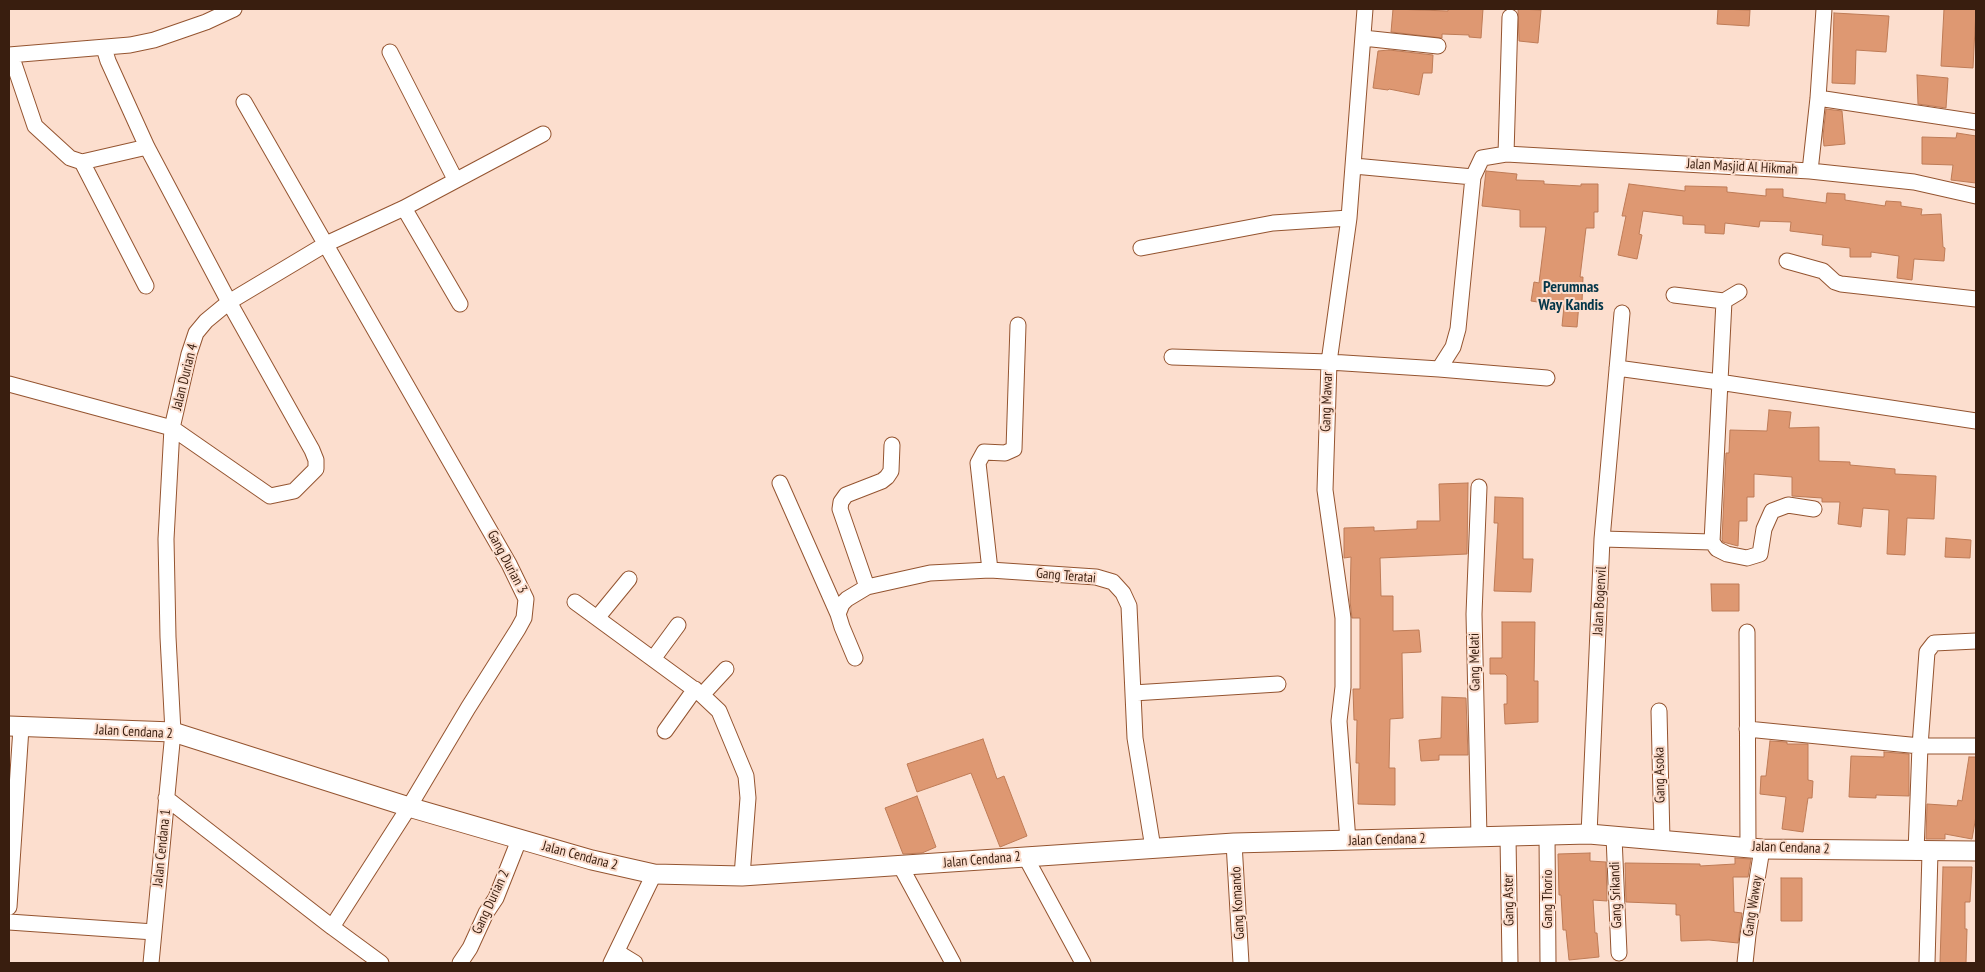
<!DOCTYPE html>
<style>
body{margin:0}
#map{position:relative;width:1985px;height:972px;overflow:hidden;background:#fcdece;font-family:"PT Sans Narrow",sans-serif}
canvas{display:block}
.frame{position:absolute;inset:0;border:10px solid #391e0f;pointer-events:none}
</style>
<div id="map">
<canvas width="1985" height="972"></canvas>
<div class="frame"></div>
</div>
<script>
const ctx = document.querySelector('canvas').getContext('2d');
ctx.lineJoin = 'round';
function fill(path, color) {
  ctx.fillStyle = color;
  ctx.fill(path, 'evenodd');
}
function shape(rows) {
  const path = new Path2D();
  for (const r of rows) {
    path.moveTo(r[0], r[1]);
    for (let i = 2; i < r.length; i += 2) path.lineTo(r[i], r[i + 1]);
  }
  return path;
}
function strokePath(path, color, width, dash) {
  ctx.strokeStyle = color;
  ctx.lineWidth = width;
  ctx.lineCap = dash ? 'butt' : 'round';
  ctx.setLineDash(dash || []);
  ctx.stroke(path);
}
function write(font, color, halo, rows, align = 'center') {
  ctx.font = font + ' "PT Sans Narrow",sans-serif';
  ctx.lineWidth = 4;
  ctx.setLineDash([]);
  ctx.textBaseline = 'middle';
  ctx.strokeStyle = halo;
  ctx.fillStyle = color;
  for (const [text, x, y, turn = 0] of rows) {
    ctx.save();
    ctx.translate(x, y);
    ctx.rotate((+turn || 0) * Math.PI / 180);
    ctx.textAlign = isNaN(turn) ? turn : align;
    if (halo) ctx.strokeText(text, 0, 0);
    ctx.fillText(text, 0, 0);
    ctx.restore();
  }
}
const building = shape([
 [1393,9,1448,11,1448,9,1483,9,1481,38,1469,37,1469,35,1442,34,1442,38,1391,32,1393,9],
 [1518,9,1541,10,1538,43,1519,41,1518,9],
 [1718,9,1750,10,1749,26,1717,24,1718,9],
 [1944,9,1976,9,1973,68,1941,66,1944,9],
 [1834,13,1889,16,1886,52,1856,50,1855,84,1832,83,1834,13],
 [1389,50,1433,55,1432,73,1423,73,1419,95,1389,89,1388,90,1373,88,1378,51,1389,50],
 [1917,75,1948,78,1946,108,1918,104,1917,75],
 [1826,109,1842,111,1845,144,1824,146,1823,136,1826,109],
 [1957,133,1976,136,1976,183,1951,180,1953,165,1922,164,1922,137,1956,138,1957,133],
 [1486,171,1517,174,1516,180,1544,181,1544,184,1581,186,1581,184,1598,184,1598,212,1594,212,1594,228,1586,228,1580,277,1583,277,1582,303,1579,303,1577,327,1562,326,1564,306,1531,301,1534,282,1539,283,1546,227,1520,227,1520,210,1482,206,1486,171],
 [1629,184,1685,191,1685,186,1727,187,1727,192,1766,196,1766,189,1783,189,1783,197,1826,203,1827,193,1845,194,1845,200,1885,206,1886,201,1901,202,1901,206,1922,209,1921,215,1941,214,1943,247,1945,248,1944,261,1914,259,1912,280,1897,278,1899,256,1871,252,1871,257,1850,257,1850,248,1822,245,1823,235,1790,231,1791,222,1760,221,1759,227,1725,223,1724,234,1705,233,1705,225,1683,224,1683,216,1643,211,1639,234,1642,235,1637,259,1618,255,1626,216,1622,216,1629,184],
 [1769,410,1791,412,1789,428,1819,427,1819,461,1850,462,1850,465,1895,469,1895,474,1936,476,1934,519,1907,518,1905,555,1887,554,1889,510,1863,508,1861,527,1838,524,1840,502,1822,502,1822,498,1792,496,1792,477,1754,474,1754,497,1747,497,1747,521,1739,521,1738,546,1723,542,1722,539,1726,453,1729,453,1730,430,1767,431,1769,410],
 [1468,483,1467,554,1380,558,1381,596,1393,596,1393,631,1419,630,1421,652,1402,653,1403,718,1390,719,1389,768,1395,768,1395,805,1358,804,1359,763,1356,763,1357,720,1354,720,1353,689,1360,689,1360,618,1352,618,1350,601,1351,557,1344,558,1344,528,1374,527,1374,531,1417,529,1417,521,1440,521,1439,484,1468,483],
 [1495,497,1523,498,1523,559,1533,559,1531,592,1494,591,1498,523,1494,523,1495,497],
 [1946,538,1971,540,1970,558,1945,557,1946,538],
 [1711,584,1739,584,1739,611,1712,611,1711,584],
 [1502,622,1535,622,1534,681,1538,681,1538,722,1505,724,1504,704,1507,704,1507,676,1505,674,1490,674,1490,658,1502,658,1502,622],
 [1442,697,1466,698,1468,755,1439,755,1439,760,1421,761,1419,740,1441,738,1442,697],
 [983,739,997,779,1004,776,1027,836,1000,847,971,773,917,792,907,764,983,739],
 [1770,741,1787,742,1787,744,1808,744,1808,780,1813,781,1812,798,1808,798,1803,832,1782,829,1786,797,1760,794,1761,776,1766,776,1770,741],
 [1884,752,1909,754,1909,796,1876,795,1876,798,1849,797,1851,756,1884,757,1884,752],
 [1969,757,1976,757,1976,816,1972,839,1945,834,1945,839,1926,839,1927,804,1957,806,1958,800,1962,801,1969,757],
 [917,796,936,847,922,853,903,854,885,808,917,796],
 [1590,853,1590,861,1606,862,1607,901,1593,900,1595,933,1597,933,1599,957,1569,960,1566,930,1563,930,1561,895,1559,895,1558,854,1590,853],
 [1735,858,1751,859,1748,877,1733,877,1734,912,1742,913,1738,943,1709,940,1681,941,1680,915,1676,915,1676,904,1626,902,1625,863,1700,864,1700,866,1735,864,1735,858],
 [1943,867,1972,867,1970,902,1965,902,1965,929,1967,929,1966,963,1940,963,1943,867],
 [1781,878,1802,878,1802,921,1781,921,1781,878]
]);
fill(building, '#de9872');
strokePath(building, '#be7b56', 1);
const minor = shape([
 [1363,38,1438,46],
 [390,52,455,179],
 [9,55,130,45,154,40,206,22,234,9],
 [11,55,35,126,70,158,82,162,147,147],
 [1818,98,1976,122],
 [244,102,509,564,526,599,524,618,518,629,468,708,409,807,332,927],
 [1506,154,1510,17],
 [82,162,146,286],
 [1354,166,1473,177],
 [1810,171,1818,98,1824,9],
 [404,208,460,304],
 [1141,248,1273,223,1349,218],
 [1787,261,1823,271,1835,282,1841,284,1976,299],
 [1674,295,1724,301,1739,292],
 [1172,357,1329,362,1439,369,1453,347,1458,329,1473,177,1482,158,1506,154,1810,171,1914,182,1976,196],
 [1617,368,1719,382,1976,421],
 [1439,369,1547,378],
 [9,384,172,428,270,496,294,491,316,469,316,460,312,450,229,302,147,147,108,61,104,48],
 [780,483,838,614],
 [1479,487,1474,614,1479,837],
 [1602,539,1712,542,1717,549,1727,554,1747,558,1760,554,1764,529,1772,511,1788,505,1814,509],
 [1712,542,1724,301],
 [990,570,978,463,984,452,1005,453,1014,449,1018,325],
 [867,587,840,509,841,502,846,495,882,481,887,477,891,471,892,445],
 [575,602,702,695,719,711,746,776,748,798,742,876],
 [597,618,629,579],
 [1747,632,1748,847],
 [855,658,842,627,838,614,842,604,847,599,867,587,930,573,990,570,1096,577,1113,582,1123,593,1129,606,1135,738,1153,848],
 [653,659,678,625],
 [1133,693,1278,684],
 [702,695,726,669],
 [1659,711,1662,840],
 [1747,729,1920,746,1976,746],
 [665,731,695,689],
 [166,798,332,927,381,963],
 [1589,834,1602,539,1622,313],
 [1547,835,1548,963],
 [1508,837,1510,963],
 [1614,837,1619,953],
 [1348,841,1339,721,1343,687,1343,618,1325,490,1329,362,1349,218,1365,9],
 [1234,843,1241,963],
 [1916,852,1920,746,1927,652,1934,643,1976,641],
 [1025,856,1083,963],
 [901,867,953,963],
 [9,907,21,728],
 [9,922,154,932],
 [617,952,635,963],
 [151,963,173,732,168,637,166,539,172,428,189,354,196,333,206,321,229,302,326,244,404,208,543,134],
 [460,963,470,948,486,913,496,898,519,840],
 [611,963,654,874],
 [1745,963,1748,935,1762,849],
 [1927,963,1930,852]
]);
const tertiary = shape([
 [9,726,173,732,409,807,592,860,654,874,742,876,1234,843,1589,834,1762,849,1976,851]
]);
strokePath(minor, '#945430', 17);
strokePath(tertiary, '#945430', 21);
strokePath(minor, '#fff', 15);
strokePath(tertiary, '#fff', 19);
write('14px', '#391e0f', '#fcdece', [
 ["Jalan Masjid Al Hikmah",1742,167,3],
 ["Jalan Durian 4",185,377,-76],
 ["Gang Mawar",1327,402,-88],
 ["Gang Durian 3",507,562,62],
 ["Gang Teratai",1066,576,5],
 ["Jalan Bogenvil",1600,601,-87],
 ["Gang Melati",1475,662,-91],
 ["Jalan Cendana 2",134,732,3],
 ["Gang Asoka",1660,775,-91],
 ["Jalan Cendana 2",1387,840,-2],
 ["Jalan Cendana 1",162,848,-84],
 ["Jalan Cendana 2",1791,848,2],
 ["Jalan Cendana 2",580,856,15],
 ["Jalan Cendana 2",982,860,-5],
 ["Gang Srikandi",1616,895,-92],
 ["Gang Thorio",1548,899,-90],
 ["Gang Aster",1509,900,-91],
 ["Gang Durian 2",491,902,-65],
 ["Gang Komando",1238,903,-93],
 ["Gang Waway",1753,906,-81]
]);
write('bold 16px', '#033649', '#fcdece', [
 ["Perumnas",1571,287],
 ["Way Kandis",1571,305]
]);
</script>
